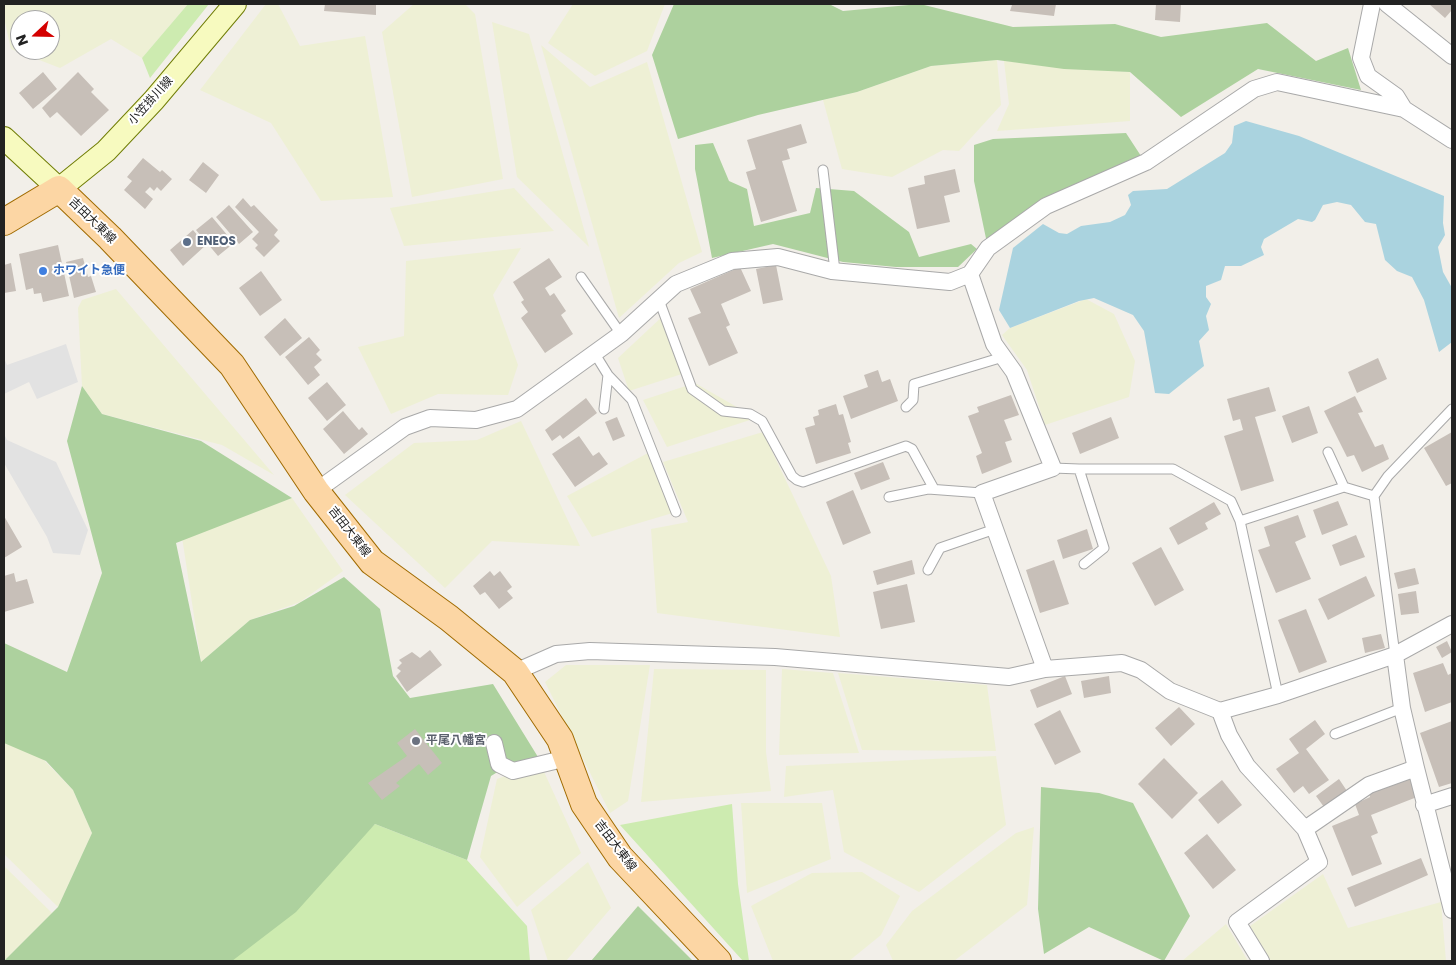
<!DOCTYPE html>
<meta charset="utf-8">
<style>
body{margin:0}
#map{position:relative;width:1456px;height:965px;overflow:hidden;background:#f2efe9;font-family:Poppins,sans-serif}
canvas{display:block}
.frame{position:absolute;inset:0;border:5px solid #222;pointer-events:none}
.north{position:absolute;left:10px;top:10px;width:50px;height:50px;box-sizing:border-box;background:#fff;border:1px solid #a7a7a7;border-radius:50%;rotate:249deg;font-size:14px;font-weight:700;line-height:20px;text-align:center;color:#222}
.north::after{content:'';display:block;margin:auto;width:18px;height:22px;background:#d40000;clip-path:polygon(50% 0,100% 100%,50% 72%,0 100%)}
</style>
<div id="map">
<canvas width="1456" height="965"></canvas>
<div class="frame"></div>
<div class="north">N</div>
</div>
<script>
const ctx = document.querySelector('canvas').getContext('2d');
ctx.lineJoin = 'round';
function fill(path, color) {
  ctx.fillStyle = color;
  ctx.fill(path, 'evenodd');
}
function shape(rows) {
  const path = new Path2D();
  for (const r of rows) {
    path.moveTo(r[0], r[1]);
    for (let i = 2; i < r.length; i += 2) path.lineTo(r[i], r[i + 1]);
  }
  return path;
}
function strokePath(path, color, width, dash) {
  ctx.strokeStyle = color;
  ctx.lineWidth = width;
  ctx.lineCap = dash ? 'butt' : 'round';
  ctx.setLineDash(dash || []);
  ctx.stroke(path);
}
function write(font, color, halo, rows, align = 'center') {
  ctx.font = font + ' Poppins,"Noto Sans JP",sans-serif';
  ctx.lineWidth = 4;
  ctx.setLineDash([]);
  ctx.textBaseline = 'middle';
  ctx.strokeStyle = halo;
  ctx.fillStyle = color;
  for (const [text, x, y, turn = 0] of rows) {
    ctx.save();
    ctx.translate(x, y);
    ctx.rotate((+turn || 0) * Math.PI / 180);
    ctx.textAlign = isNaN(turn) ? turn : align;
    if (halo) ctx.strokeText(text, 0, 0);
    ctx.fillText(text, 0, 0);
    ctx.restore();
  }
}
fill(shape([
 [4,4,188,4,142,58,111,39,60,68,11,49,4,18],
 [20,20,50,20,50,50,20,50],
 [266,4,278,4,300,46,365,36,393,197,321,201,271,123,200,90],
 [414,4,465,4,475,14,503,179,412,197,382,32],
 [573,4,665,4,647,51,595,76,548,43],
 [492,22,529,34,589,247,517,177],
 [541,45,590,87,647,62,702,252,679,263,619,318],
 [997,60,1001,105,959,151,943,150,892,177,842,169,823,100,857,92,931,66],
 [1004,61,1130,72,1130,121,997,131,1009,104],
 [514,188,554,231,404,246,390,208],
 [521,248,493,295,518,365,508,395,438,394,391,414,358,347,404,336,406,261],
 [116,289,274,475,222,445,102,414,82,386,78,308,82,300],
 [1086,299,1114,314,1135,361,1129,397,1045,425,1027,370,1002,335,1010,328],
 [664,315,685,373,629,391,618,358],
 [695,383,756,418,667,447,643,400],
 [521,421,580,546,492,541,445,588,345,495,414,443,477,440],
 [763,432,831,576,840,637,657,613,651,529,688,522,663,462],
 [648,453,676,512,592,537,567,496],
 [292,498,343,571,300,602,250,620,201,662,182,537],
 [566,665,650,665,628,801,610,813,545,682],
 [654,669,766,670,766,752,771,791,641,802],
 [782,669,833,673,859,753,779,755],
 [838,673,987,685,996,751,862,750],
 [4,742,37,753,73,790,92,833,58,907,4,854],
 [996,756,1006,825,919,892,844,852,833,790,784,797,786,766],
 [540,763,581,853,517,907,480,857,497,779],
 [741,803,822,803,831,859,747,893],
 [1034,827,1027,905,954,961,893,961,886,945,912,911,1016,833],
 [588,862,611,908,566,961,548,961,531,910],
 [4,866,52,913,4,961],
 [862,872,900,896,881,935,849,961,773,961,751,906,812,873],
 [1323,874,1348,928,1441,902,1446,961,1271,961,1250,926],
 [1226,924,1248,961,1182,961]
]), '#eef0d5');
fill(shape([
 [188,4,209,4,150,78,142,58],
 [732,804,738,884,749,961,743,961,620,825],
 [375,824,467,860,527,926,530,961,222,961]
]), '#cdebb0');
fill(shape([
 [674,4,829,4,843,11,920,4,1013,27,1115,24,1161,37,1267,23,1316,61,1348,48,1361,90,1258,69,1181,117,1130,72,1064,69,997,60,931,66,857,92,758,115,678,139,652,55],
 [1126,133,1141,156,988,248,974,181,974,145,993,139],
 [713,143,729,181,747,189,754,226,810,213,816,188,854,191,909,232,919,257,971,244,977,249,958,267,896,267,843,262,773,244,712,258,695,169,695,145],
 [82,386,102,414,201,441,292,498,176,543,201,662,250,620,294,606,344,577,380,609,393,676,410,698,493,684,538,757,504,768,491,776,467,860,375,824,296,912,232,961,4,961,58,907,92,833,73,790,46,761,4,743,4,643,67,672,102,573,67,441],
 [1041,787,1099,793,1133,803,1190,916,1164,961,1089,927,1044,954,1038,909],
 [638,906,693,961,591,961]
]), '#add19e');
fill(shape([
 [66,344,78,382,37,399,29,382,4,394,4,358,7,365],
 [4,434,7,440,56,462,88,530,80,555,53,553,47,537,4,463]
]), '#e2e2e2');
fill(shape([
 [1246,121,1299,136,1444,196,1443,223,1445,235,1438,247,1443,272,1452,288,1452,342,1439,352,1424,300,1412,277,1397,271,1385,260,1376,224,1365,222,1351,205,1337,202,1323,205,1315,220,1312,222,1298,219,1264,239,1261,247,1264,255,1241,266,1225,266,1221,280,1206,286,1206,297,1211,304,1206,316,1209,330,1199,341,1204,366,1169,394,1155,393,1144,331,1133,315,1094,298,1079,301,1010,328,999,310,1013,248,1043,224,1059,233,1067,234,1081,226,1110,222,1125,215,1131,205,1128,195,1133,191,1167,189,1225,153,1232,143,1234,126]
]), '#aad3df');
fill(shape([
 [325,4,376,4,376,15,324,11],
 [1008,4,1056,4,1054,16,1010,11,1012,5],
 [1156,4,1181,4,1180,22,1155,20],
 [1429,4,1452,4,1452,10,1445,18],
 [43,72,57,89,33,109,19,93],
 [78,72,94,89,91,92,109,110,81,136,57,112,50,118,42,108],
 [801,124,807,143,787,149,790,159,782,161,797,211,761,222,746,172,756,169,747,140],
 [143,158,160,172,162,170,172,179,161,191,157,187,154,191,150,187,145,192,153,199,145,209,124,190,132,181,127,177],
 [203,162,219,175,206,193,189,180],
 [955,169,960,192,944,196,950,222,917,229,908,188,925,184,924,176],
 [243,198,251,207,254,205,278,230,274,235,280,241,264,257,255,248,258,245,252,239,259,232,235,207],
 [229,205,253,232,239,244,216,217],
 [212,217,234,243,218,256,196,230],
 [193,230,206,245,183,266,170,250],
 [58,245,69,296,43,302,41,293,34,294,33,288,26,290,19,254],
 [83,258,88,277,91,276,96,292,74,298,66,262],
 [549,258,562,277,545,288,550,296,554,293,566,311,561,315,573,334,545,353,521,318,528,312,521,302,524,300,513,282],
 [11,263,16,291,4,293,4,265],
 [776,265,783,300,763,304,756,269],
 [740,267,751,291,721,304,730,325,726,327,738,353,709,366,688,318,701,313,690,289],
 [261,271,282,300,260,316,239,288],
 [285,318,302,338,280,356,264,337],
 [309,337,320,350,316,354,322,360,314,367,320,375,308,385,285,357],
 [1378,358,1387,379,1357,393,1348,372],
 [878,370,882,382,890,379,898,401,851,419,843,396,868,387,864,375],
 [327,382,346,405,327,421,308,398],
 [1269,387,1276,411,1255,417,1274,481,1241,491,1224,436,1243,430,1240,419,1233,421,1227,399],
 [1011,395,1019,415,1004,420,1012,440,1005,442,1012,462,982,474,976,456,982,453,968,416,979,412,977,407],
 [1355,396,1363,412,1358,413,1375,447,1383,444,1389,459,1362,472,1354,455,1347,457,1324,411],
 [586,398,597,413,563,439,560,435,552,441,545,430],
 [836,404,839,415,843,414,851,442,848,443,851,453,816,464,805,428,815,425,813,417,819,415,818,410],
 [1309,406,1318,433,1292,443,1282,416],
 [343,411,359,430,362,427,368,434,344,454,323,429],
 [617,417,625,436,613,441,605,422],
 [1111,417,1119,438,1080,454,1072,433],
 [1452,432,1452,483,1446,486,1424,448],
 [579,436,593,456,599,452,608,464,575,487,552,454],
 [883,462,890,479,861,490,854,473],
 [853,490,871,533,843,545,826,502],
 [1338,501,1348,525,1322,535,1313,510],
 [1214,502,1221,514,1205,523,1208,529,1178,545,1169,528],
 [1298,515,1306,537,1295,542,1311,579,1276,593,1258,550,1270,546,1264,527],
 [4,516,22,547,4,558],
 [1087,529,1093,549,1063,559,1057,540],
 [1356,535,1365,557,1340,566,1332,545],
 [1161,547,1184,590,1155,606,1132,563],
 [912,560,915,574,877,585,873,571],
 [1054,560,1069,604,1040,613,1026,570],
 [1415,568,1419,584,1398,589,1394,573],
 [490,571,494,576,500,571,512,587,507,591,513,598,499,609,485,592,480,595,473,586],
 [14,573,16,582,27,579,34,603,4,612,4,576],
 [1366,576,1375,596,1328,620,1318,599],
 [907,584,915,622,881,629,873,592],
 [1416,591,1419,613,1401,615,1398,594],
 [1306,609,1327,662,1299,673,1278,620],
 [1381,634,1385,648,1365,653,1362,638],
 [1447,641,1452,652,1442,658,1436,647],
 [430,650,442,665,407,692,396,676,401,671,397,668,402,663,399,660,412,652,420,658],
 [1443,663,1448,675,1452,673,1452,702,1425,712,1413,673],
 [1065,676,1072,694,1037,708,1030,690],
 [1109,676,1111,693,1084,698,1081,681],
 [1179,707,1195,724,1171,746,1155,728],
 [1060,710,1081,752,1055,765,1034,724],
 [1315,720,1325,734,1306,749,1329,780,1309,794,1303,786,1294,793,1276,769,1299,753,1289,739],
 [1452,721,1452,783,1439,787,1420,733],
 [415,729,442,763,428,775,419,764,396,783,400,786,382,800,368,783,407,756,397,743],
 [1164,758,1198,793,1172,819,1138,784],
 [1409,777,1417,797,1371,815,1378,833,1371,836,1382,864,1352,876,1332,826,1359,815,1355,804,1370,797,1369,793],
 [1339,779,1347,791,1324,807,1316,796],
 [1222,780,1242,805,1218,824,1198,800],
 [1207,834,1236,870,1213,889,1184,853],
 [1421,858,1428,875,1355,907,1347,888]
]), '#c7bfb8');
const lane = shape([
 [823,170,835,271],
 [581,277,621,334],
 [659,300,692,389,723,411,750,414,762,421,792,476,797,480,803,482,906,446,912,449,934,489],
 [595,354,608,375,604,409],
 [608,375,632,400,676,512],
 [906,407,913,400,914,384,1003,357],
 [1328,452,1344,487],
 [1053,468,1079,469,1104,548,1084,564],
 [1079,469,1173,469,1231,501,1240,521,1278,695],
 [889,497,928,489,982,493],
 [1240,521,1344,487,1374,496],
 [928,570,940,548,995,529],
 [1395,655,1374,496,1388,476,1452,409],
 [1335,734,1402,708]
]);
const street = shape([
 [1372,4,1361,58,1368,76,1396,96,1404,109],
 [1387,4,1452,56],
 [970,274,994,344,1014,372,1053,468,982,493,1045,669],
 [316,491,405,427,430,418,476,420,517,409,621,334,676,284,732,261,778,257,832,271,950,282,970,274,988,248,1046,206,1146,162,1254,89,1277,82,1404,109,1452,140],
 [515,672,556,654,590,651,775,657,1009,677,1045,669,1122,663,1141,670,1170,691,1220,711,1278,695,1395,655,1452,624],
 [1220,711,1229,735,1247,766,1305,829,1319,862,1237,922,1261,961],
 [494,743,499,764,513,771,567,758],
 [1416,768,1452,910],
 [1424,805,1452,796],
 [1305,829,1369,785,1416,768,1402,708,1395,655]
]);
const secondary = shape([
 [4,138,59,189,106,151,154,100,235,4]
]);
const primary = shape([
 [4,222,59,189,110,238,232,365,316,491,372,562,449,618,515,672,560,739,584,804,620,857,718,961]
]);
strokePath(lane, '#a9a9a9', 11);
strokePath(street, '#a9a9a9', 18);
strokePath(secondary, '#707d05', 24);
strokePath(primary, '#a06b00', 28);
strokePath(lane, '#fff', 9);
strokePath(street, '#fff', 16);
strokePath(secondary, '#f7fabf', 22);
strokePath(primary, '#fcd6a4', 26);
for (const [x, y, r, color] of [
 [187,242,5,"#5c6f8a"],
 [43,271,5,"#3f7fe0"],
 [416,741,5,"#6b7280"]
]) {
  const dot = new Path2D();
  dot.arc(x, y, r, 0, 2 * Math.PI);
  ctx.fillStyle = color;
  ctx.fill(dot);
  strokePath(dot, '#fff', 2);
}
write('12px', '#222', '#fff', [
 ["小笠掛川線",151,101,-48],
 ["吉田大東線",92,221,44],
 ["吉田大東線",349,532,52],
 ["吉田大東線",615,846,53]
]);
write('bold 12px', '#4e5e75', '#fff', [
 ["ENEOS",197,242]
], 'left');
write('bold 12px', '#366cbe', '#fff', [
 ["ホワイト急便",53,271]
], 'left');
write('bold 12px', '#5b616d', '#fff', [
 ["平尾八幡宮",426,741]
], 'left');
</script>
